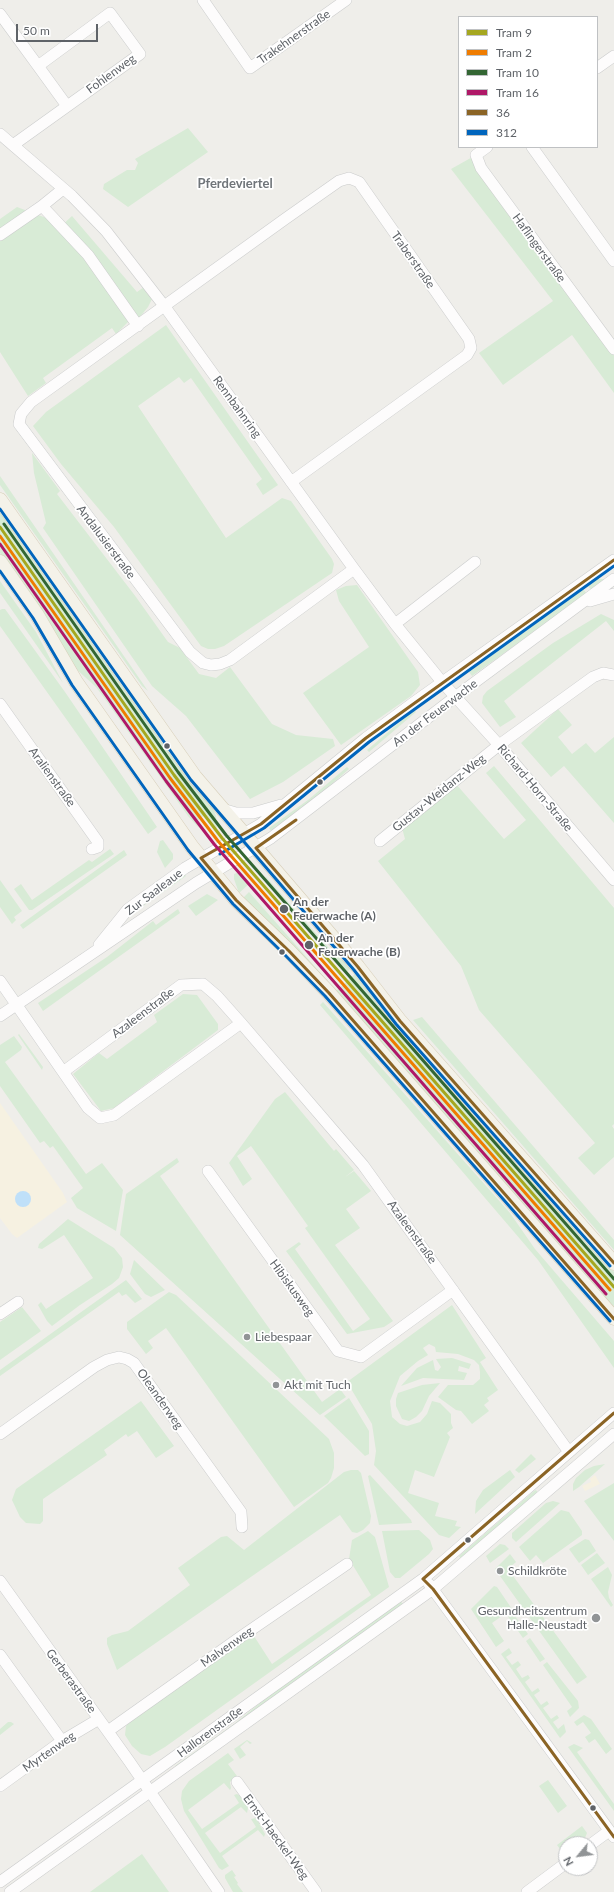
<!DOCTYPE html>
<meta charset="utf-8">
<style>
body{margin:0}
#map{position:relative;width:614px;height:1892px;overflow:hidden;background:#efeeea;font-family:Lato,sans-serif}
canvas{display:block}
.legend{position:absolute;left:458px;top:16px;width:140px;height:132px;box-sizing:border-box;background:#fff;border:1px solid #bfc1c3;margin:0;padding:5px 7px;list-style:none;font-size:12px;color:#5f6368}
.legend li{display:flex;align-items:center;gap:8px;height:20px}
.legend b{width:20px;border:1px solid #bfc1c3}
.north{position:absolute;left:558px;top:1836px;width:40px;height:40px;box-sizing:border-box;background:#fff;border:1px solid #bfc1c3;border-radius:50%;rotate:241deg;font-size:11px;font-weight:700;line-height:16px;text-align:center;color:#5f6368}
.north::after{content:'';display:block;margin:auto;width:14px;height:18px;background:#919496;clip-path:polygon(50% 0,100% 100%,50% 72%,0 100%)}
.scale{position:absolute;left:16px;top:24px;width:82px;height:18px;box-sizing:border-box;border:2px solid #5f6368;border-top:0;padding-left:5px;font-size:12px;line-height:14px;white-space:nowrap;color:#5f6368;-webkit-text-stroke:3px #fff;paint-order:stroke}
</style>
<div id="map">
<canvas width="614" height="1892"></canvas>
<ul class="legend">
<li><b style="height:5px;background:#a5a71f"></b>Tram 9</li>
<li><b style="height:5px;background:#ef7c00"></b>Tram 2</li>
<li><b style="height:5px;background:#363"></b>Tram 10</li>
<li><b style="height:5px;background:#af1867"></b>Tram 16</li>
<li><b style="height:5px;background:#8b6425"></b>36</li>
<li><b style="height:5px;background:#0065bd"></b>312</li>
</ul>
<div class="north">N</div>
<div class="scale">50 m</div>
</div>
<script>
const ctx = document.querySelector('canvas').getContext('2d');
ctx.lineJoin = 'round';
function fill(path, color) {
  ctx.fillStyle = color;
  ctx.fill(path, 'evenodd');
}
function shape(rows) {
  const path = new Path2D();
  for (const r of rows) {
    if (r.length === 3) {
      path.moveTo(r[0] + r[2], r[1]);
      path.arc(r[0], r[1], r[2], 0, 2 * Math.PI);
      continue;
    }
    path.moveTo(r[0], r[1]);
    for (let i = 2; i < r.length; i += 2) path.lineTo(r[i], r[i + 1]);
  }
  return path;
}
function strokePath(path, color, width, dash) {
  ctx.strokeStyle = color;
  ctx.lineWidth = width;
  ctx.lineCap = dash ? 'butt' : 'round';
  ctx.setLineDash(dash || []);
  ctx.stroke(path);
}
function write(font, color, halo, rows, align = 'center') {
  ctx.font = font + ' Lato,sans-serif';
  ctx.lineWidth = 3.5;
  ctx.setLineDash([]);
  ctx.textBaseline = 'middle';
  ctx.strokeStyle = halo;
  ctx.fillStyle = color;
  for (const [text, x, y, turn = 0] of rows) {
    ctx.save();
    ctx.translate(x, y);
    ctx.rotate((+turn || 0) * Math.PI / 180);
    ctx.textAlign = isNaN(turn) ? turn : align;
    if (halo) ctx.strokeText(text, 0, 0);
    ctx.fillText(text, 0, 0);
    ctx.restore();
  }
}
fill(shape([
 [188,128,208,152,128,207,103,189,104,184,127,170,135,170,138,163,135,159],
 [476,155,614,349,614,393,572,335,503,385,479,353,553,301,451,169],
 [17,207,49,219,58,229,72,216,137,292,144,287,152,299,148,307,139,318,134,316,116,334,112,328,43,378,46,383,28,396,0,352,0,219],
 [166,325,278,485,263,495,256,484,262,479,191,378,184,383,179,377,138,406,226,538,282,498,291,501,332,559,334,564,332,573,224,646,215,649,208,649,201,646,114,527,61,464,33,426,46,412],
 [32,453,60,491,57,494,136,597,168,642,180,648,199,674,216,678,230,667,272,724,296,735,333,739,335,746,283,782,250,799,186,716,152,686,43,528,46,523,34,473],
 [0,476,148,691,142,686,0,485],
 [0,511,213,809,216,816,217,829,206,814,197,821,205,831,197,826,188,816,105,699,96,687,74,667,35,603,0,553],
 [597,579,608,579,592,591,588,586],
 [0,581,36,632,63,683,0,593],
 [357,585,418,672,420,685,411,696,341,745,303,693,369,647,339,601,336,590,346,586],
 [583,589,587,594,472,676,469,672],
 [2,609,5,609,65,692,157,827,148,834,0,626,0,610],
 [601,614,614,620,614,631,606,621,504,701,516,717,500,727,482,703,483,696,487,691,553,643],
 [558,709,572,725,558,737,572,754,586,743,595,753,614,737,614,823,564,766,551,777,521,743],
 [414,710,416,712,369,752,367,750],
 [494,766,614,908,614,1124,612,1126,614,1129,614,1157,594,1175,578,1158,595,1143,479,1010,461,966,378,861,405,839,402,828,456,784,504,839,526,820,486,773],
 [347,767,349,769,325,790,271,831,269,828,308,800],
 [163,840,173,854,173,859,165,868,157,852,160,841],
 [110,849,114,854,32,910,29,910,14,889,21,884,32,900,89,860,92,862],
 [124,850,127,855,23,929,20,925],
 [239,872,249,884,239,893,234,879,234,874],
 [184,873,186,876,136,911,134,908],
 [266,877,335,955,352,967,347,972,265,878],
 [0,880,22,911,14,917,16,920,12,924,0,907],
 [249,892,332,986,242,899],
 [207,894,218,900,196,916,188,906],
 [178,909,180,913,43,1011,38,1003,107,957,153,921,156,925],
 [356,973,378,1004,614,1272,614,1309,335,992],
 [183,994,197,995,218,1024,218,1030,114,1108,101,1111,73,1074,99,1053,107,1059,157,1022,154,1015],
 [323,1002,510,1213,535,1249,614,1341,614,1368,538,1260,320,1005],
 [422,1017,614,1240,614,1250,413,1020],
 [19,1034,43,1067,42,1070,18,1035],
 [14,1036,22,1047,21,1050,5,1062,86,1174,102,1163,123,1190,116,1231,77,1208,71,1198,83,1188,53,1146,50,1148,44,1141,40,1143,0,1086,0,1045],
 [285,1092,334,1151,336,1149,354,1170,345,1177,354,1171,371,1191,346,1209,360,1228,335,1245,393,1321,384,1327,347,1334,286,1251,299,1242,301,1244,295,1249,353,1331,370,1319,305,1228,308,1226,251,1146,237,1156,252,1179,243,1186,229,1163,275,1099],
 [177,1158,179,1162,160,1176,322,1402,340,1389,346,1397,320,1415,120,1235,126,1194],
 [68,1219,114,1248,122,1258,123,1267,119,1278,112,1284,80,1305,52,1326,47,1321,38,1305,41,1302,46,1309,93,1278,64,1235,42,1249,38,1248,39,1244],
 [134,1260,165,1290,151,1297,145,1294,130,1274],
 [126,1280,142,1299,135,1303,126,1294,122,1296,119,1292,0,1376,0,1370],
 [169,1292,176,1295,329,1439,334,1453,334,1468,331,1478,328,1483,294,1507,166,1328,148,1341,153,1348,146,1354,127,1329,127,1322],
 [452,1305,486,1358,480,1362,498,1390,487,1398,489,1401,484,1405,489,1411,472,1424,461,1411,456,1410,438,1397,448,1385,473,1385,480,1379,480,1372,479,1365,474,1360,458,1354,436,1352,435,1347,429,1344,423,1348,428,1355,418,1361,400,1376,390,1401,392,1417,400,1424,407,1426,420,1422,427,1414,432,1401,440,1403,451,1414,451,1423,453,1428,447,1433,450,1437,434,1477,415,1470,408,1493,439,1503,435,1516,457,1521,455,1526,461,1527,449,1538,439,1535,374,1465,376,1451,372,1424,347,1382],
 [22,1307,41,1331,0,1360,0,1322],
 [452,1358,471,1364,469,1369,459,1366,458,1371,467,1373,464,1380,423,1378,401,1386,417,1368,433,1360,435,1370,438,1371,441,1367,436,1359],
 [440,1383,429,1396,422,1411,416,1417,409,1421,402,1419,396,1406,396,1399,398,1393,422,1385],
 [349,1398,369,1431,369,1454,365,1456,324,1416],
 [141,1401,174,1446,156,1458,137,1431,128,1437,126,1434,104,1450,107,1455,43,1499,43,1521,40,1524,26,1523,20,1517,12,1500,16,1489],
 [531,1454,536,1459,519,1473,515,1470],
 [605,1464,579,1487,573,1491,573,1484,576,1478,585,1470,594,1466],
 [351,1470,358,1470,361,1473,371,1516,370,1523,363,1530,357,1533,352,1532,340,1515,117,1670,107,1644,107,1638,112,1635,128,1631,190,1585,178,1568,221,1537,227,1536,244,1550,344,1472],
 [510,1470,515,1477,475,1514,476,1501,483,1490],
 [370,1475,411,1520,412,1523,379,1525,368,1476],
 [614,1483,614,1541,584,1501],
 [534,1491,536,1490,538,1493,461,1559,459,1556],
 [553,1501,560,1503,516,1542,512,1538,512,1533,546,1503],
 [561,1510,569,1512,582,1531,582,1535,543,1563,536,1555,530,1561,519,1547],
 [419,1530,430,1540,433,1549,429,1554,400,1578,395,1578,390,1572,382,1531],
 [368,1531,375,1537,389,1587,165,1747,150,1756,141,1754,132,1746,125,1735,126,1726,134,1717,252,1633,272,1664,371,1595,349,1559,352,1540],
 [585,1539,589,1540,596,1551,579,1563,569,1549],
 [500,1544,505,1545,509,1549,490,1563,486,1556],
 [597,1553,605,1563,588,1575,581,1565],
 [510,1554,516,1562,508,1569,587,1677,577,1684,495,1569],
 [608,1567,612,1575,608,1592,609,1598,613,1605,611,1607,591,1579],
 [494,1586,497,1587,512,1609,492,1623,504,1641,496,1647,471,1609],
 [400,1600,404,1606,177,1769,175,1766,234,1724,295,1675],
 [512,1612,528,1634,523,1638,507,1615],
 [530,1638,545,1659,540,1662,526,1641],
 [509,1648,512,1653,506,1657,512,1665,518,1661,521,1665,516,1669,522,1678,528,1675,530,1678,525,1682,532,1692,538,1688,540,1691,534,1695,541,1705,547,1701,549,1704,543,1708,551,1719,557,1715,559,1718,553,1722,558,1729,564,1724,566,1732,560,1738,501,1654],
 [547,1662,578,1701,579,1708,570,1717,567,1711,572,1707,543,1665],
 [584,1715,591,1719,612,1749,606,1754,595,1739,589,1743,585,1737,591,1733,583,1722,577,1726,574,1722],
 [8,1722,11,1722,14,1724,0,1735,0,1729],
 [247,1740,252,1743,250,1744,247,1741,240,1747,246,1755,240,1759,234,1749],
 [574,1744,583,1748,577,1752,614,1804,614,1811,568,1747],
 [228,1753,234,1760,228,1764,237,1776,230,1782,231,1788,230,1790,224,1783,188,1810,202,1829,239,1803,234,1795,237,1794,240,1796,248,1808,247,1813,241,1807,205,1833,220,1853,256,1827,251,1819,256,1818,265,1834,264,1837,258,1830,222,1856,229,1866,222,1870,219,1868,184,1811,181,1799,182,1791,189,1781],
 [548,1780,567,1806,558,1813,539,1786],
 [582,1826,587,1833,585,1838,576,1844,566,1844,566,1851,563,1853,557,1845],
 [142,1854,169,1892,90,1892],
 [232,1870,236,1876,234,1877,238,1883,237,1884,243,1892,233,1892,225,1878,225,1875]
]), '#d8ebd6');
fill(shape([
 [0,1103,63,1193,67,1202,17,1238,12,1234,0,1218],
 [595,1475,600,1484,585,1491,582,1486,591,1482,590,1479]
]), '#f6f1e1');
fill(shape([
 [23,1199,8]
]), '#bfe0f9');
const minor = shape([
 [203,0,250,68,346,0],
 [0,14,38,66],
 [597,68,614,56],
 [0,134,72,196,106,231,165,307,354,569,395,624,442,682,499,745,614,880],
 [13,145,140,54,110,13,38,66,67,106],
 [487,147,476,155,481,168,614,349],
 [532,147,614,261],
 [42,206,88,255,138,326],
 [0,235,42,206,63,189],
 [291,482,467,355,471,348,469,339,359,182,349,178,339,181,285,219,31,402,21,414,19,424,190,652,203,663,211,665,220,664,230,660,354,569],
 [590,601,614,594],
 [395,624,475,562],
 [0,704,98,842,98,847,92,849],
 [222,809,236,813,253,813,281,805],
 [380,841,499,745,593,677,603,673,614,675],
 [99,945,128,909,185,868,261,824,366,738,413,703,614,560],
 [0,981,88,1108,100,1118,114,1115,241,1023],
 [0,1016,196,883,271,838,455,697,614,579],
 [63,1072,181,985,203,984,217,996,241,1023,363,1165,569,1452],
 [208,1171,338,1351,361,1357,453,1290],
 [0,1314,18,1302],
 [0,1434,94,1367,107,1360,119,1357,127,1359,134,1363,241,1512,242,1527],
 [0,1581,129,1761,219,1892],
 [429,1584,614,1837],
 [0,1655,62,1741],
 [108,1731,242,1636,347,1564],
 [237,1782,316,1892],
 [0,1786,62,1741,99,1719],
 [590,1845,609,1831],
 [0,1882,423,1579,614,1413],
 [10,1892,433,1589,614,1434],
 [527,1892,566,1863]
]);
const major = shape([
 [0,500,195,777,358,967,400,1021,614,1263],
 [0,562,37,615,76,682,192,847,236,900,289,951,329,993,614,1318]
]);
strokePath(minor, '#cbcccc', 12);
strokePath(major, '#d7ceb8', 15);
strokePath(minor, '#fdfcfc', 11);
strokePath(major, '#f4f2e9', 14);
strokePath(shape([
 [614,560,366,738,261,824,201,858,236,900,289,951,329,993,614,1319],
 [296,820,256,848,358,967,400,1021,614,1263],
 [614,1413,423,1579,433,1589,614,1837]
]), '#8b6425', 3);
strokePath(shape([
 [0,509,191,780,354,970,396,1024,610,1266],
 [0,571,33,618,72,685,188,850,233,904,285,955,325,996,610,1321],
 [220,854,264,828,369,742,614,566]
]), '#0065bd', 3);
strokePath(shape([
 [0,527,174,775,222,838,614,1287]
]), '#a5a71f', 3);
strokePath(shape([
 [0,536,170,778,218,841,610,1290]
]), '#ef7c00', 3);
strokePath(shape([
 [4,524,178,772,226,835,614,1279]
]), '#363', 3);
strokePath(shape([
 [0,544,166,781,214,844,606,1294]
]), '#af1867', 3);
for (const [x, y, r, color] of [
 [167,746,3.5,"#5f6368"],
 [320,782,3.5,"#5f6368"],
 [284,909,5,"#5f6368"],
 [309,945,5,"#5f6368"],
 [282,952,3.5,"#5f6368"],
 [247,1337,4,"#919496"],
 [276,1385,4,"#919496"],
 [468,1540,3.5,"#5f6368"],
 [500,1571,4,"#919496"],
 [596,1618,5,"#919496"],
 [593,1808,3.5,"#5f6368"]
]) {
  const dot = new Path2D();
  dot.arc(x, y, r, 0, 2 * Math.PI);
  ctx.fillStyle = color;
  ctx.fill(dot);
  strokePath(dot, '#fff', 1.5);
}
write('12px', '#5f6368', '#fff', [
 ["Trakehnerstraße",294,37,-35],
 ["Fohlenweg",111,74,-36],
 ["Haflingerstraße",539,248,54],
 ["Traberstraße",413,260,55],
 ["Rennbahnring",237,407,54],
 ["Andalusierstraße",106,542,53],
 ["An der Feuerwache",435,713,-37],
 ["Aralienstraße",52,777,54],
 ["Richard-Horn-Straße",535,788,50],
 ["Gustav-Weidanz-Weg",439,793,-39],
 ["Zur Saaleaue",154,892,-37],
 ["Azaleenstraße",143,1013,-37],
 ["Azaleenstraße",412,1232,54],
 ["Hibiskusweg",292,1288,54],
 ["Oleanderweg",160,1399,55],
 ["Malvenweg",227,1647,-35],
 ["Gerberastraße",71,1681,54],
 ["Hallorenstraße",210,1732,-36],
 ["Myrtenweg",49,1752,-35],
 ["Ernst-Haeckel-Weg",276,1837,54]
]);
write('bold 12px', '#5f6368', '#fff', [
 ["An der",293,902],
 ["Feuerwache (A)",293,916],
 ["An der",318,938],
 ["Feuerwache (B)",318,952]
], 'left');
write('12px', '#5f6368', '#fff', [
 ["Liebespaar",255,1337],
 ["Akt mit Tuch",284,1385],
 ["Schildkröte",508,1571],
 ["Gesundheitszentrum",587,1611,"right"],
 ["Halle-Neustadt",587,1625,"right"]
], 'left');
write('bold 13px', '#70757a', '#fff', [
 ["Pferdeviertel",235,184]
]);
</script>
